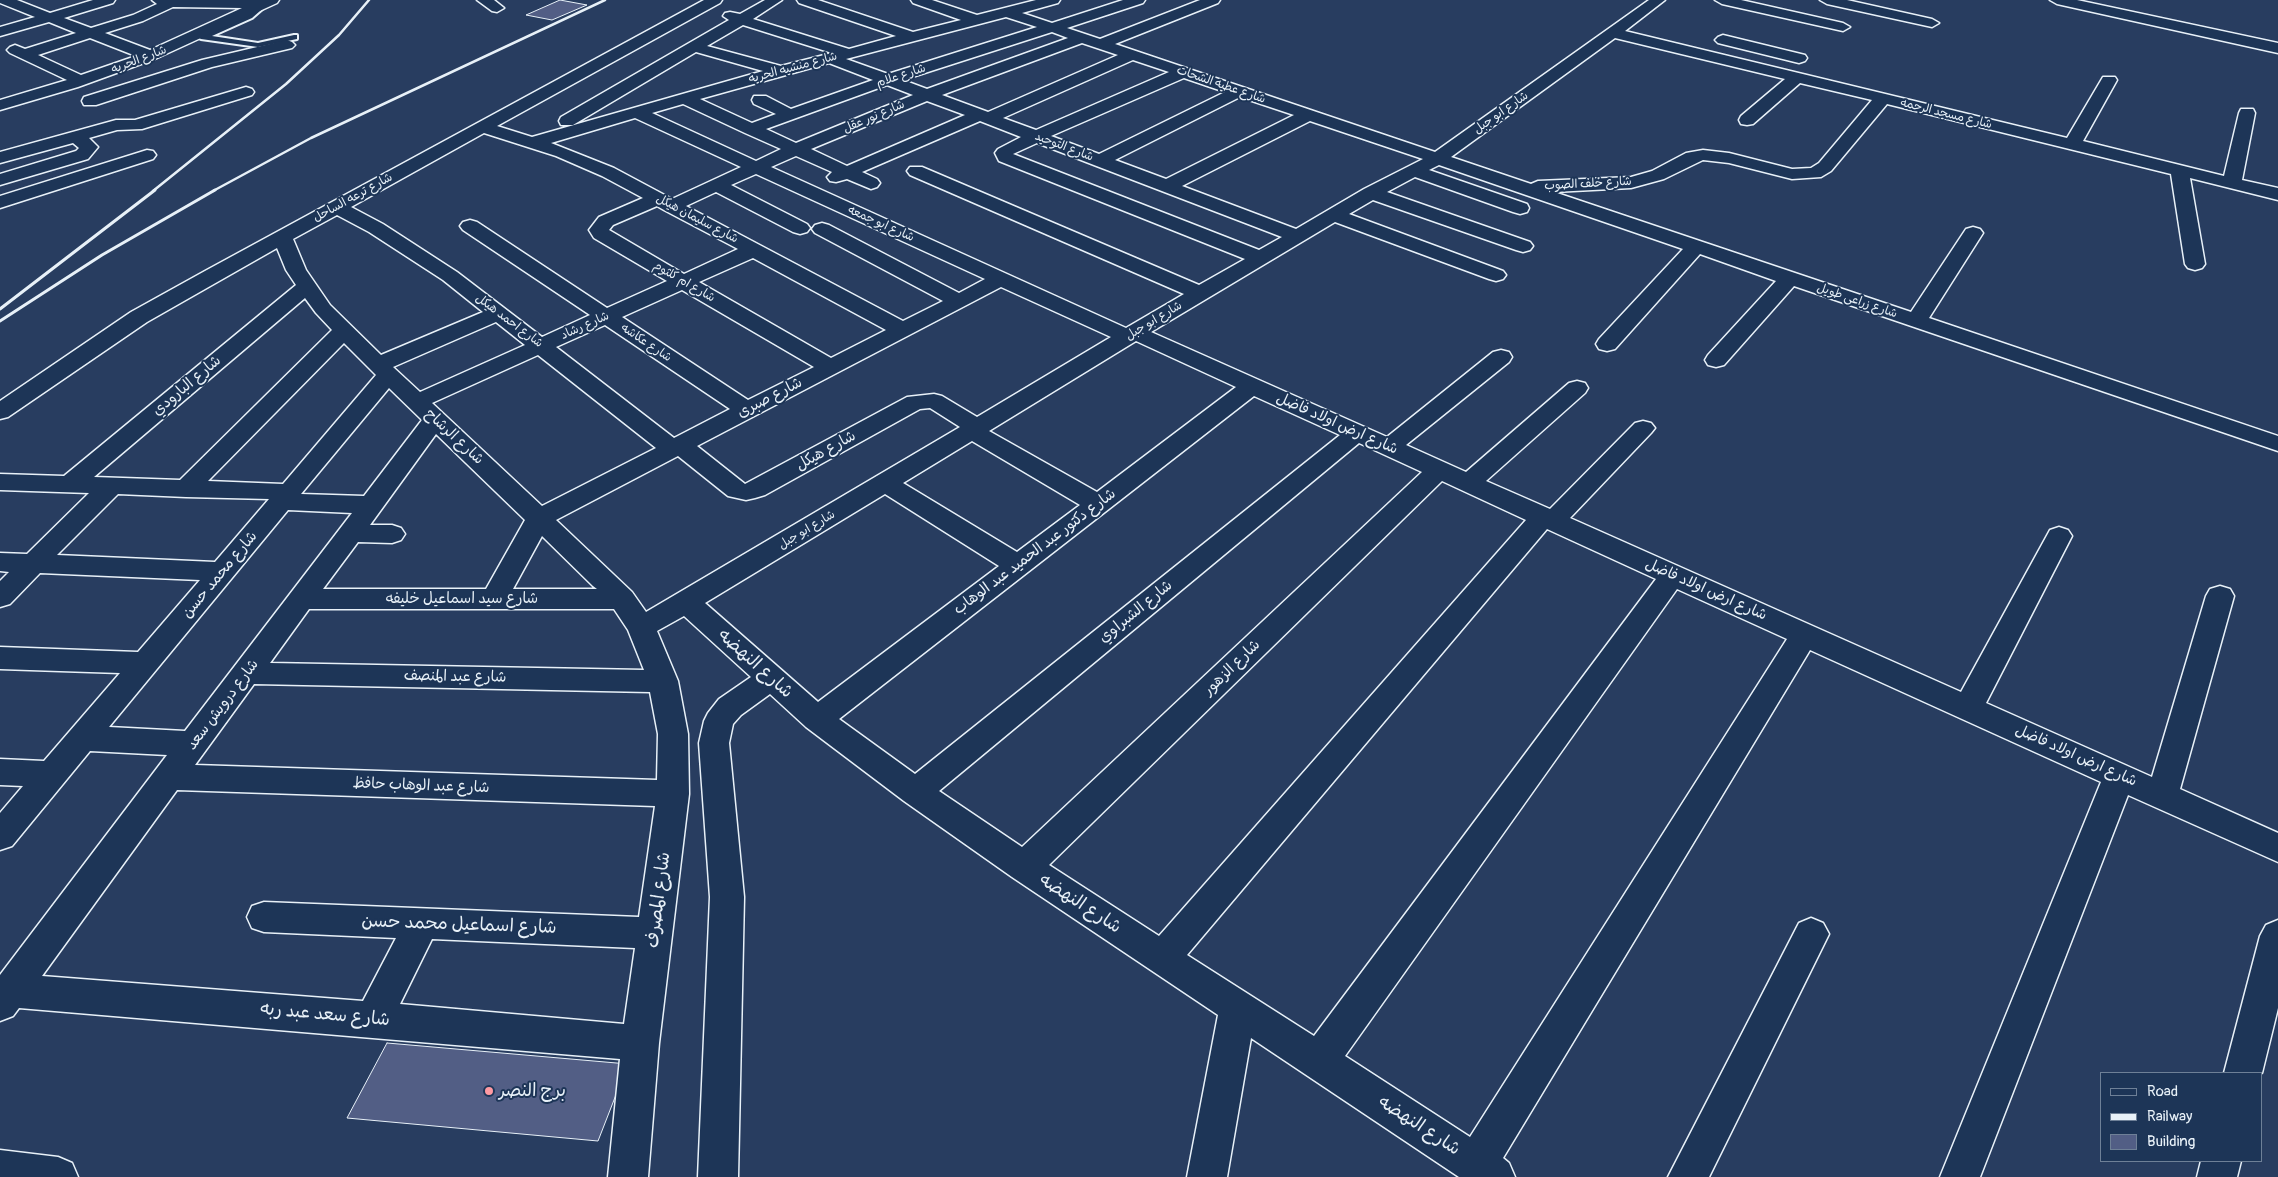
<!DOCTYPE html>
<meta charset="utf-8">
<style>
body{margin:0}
#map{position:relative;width:2278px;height:1177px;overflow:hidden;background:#283d60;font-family:Pangolin,sans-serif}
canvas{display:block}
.legend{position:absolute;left:2100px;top:1072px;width:162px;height:90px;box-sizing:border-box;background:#1d3557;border:1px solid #6e8097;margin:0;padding:6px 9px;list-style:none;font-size:15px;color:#e8f1f8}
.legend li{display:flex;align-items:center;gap:10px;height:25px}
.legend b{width:25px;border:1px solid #6e8097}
</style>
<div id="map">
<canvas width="2278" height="1177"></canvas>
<ul class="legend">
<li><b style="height:6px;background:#1d3557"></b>Road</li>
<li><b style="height:6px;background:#e8f1f8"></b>Railway</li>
<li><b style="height:14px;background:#525e85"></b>Building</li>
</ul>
</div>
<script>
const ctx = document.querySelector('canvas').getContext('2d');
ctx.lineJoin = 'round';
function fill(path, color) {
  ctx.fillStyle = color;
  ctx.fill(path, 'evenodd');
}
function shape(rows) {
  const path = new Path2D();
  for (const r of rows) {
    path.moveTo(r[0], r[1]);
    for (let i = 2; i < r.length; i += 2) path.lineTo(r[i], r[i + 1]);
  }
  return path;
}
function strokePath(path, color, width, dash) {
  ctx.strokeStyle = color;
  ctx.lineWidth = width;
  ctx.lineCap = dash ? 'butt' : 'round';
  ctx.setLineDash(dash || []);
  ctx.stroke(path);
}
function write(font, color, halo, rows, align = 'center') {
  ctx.font = font + ' Pangolin,"Playpen Sans Arabic",sans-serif';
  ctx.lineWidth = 4;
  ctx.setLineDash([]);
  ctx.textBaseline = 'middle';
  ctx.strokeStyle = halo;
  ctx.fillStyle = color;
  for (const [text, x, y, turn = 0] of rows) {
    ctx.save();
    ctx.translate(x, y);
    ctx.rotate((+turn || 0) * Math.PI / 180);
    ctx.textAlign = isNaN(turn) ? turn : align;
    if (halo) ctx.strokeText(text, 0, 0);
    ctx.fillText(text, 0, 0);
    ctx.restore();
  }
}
const building = shape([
 [560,0,587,5,552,20,526,15,560,0],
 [387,1043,628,1064,598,1141,347,1118,387,1043]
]);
fill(building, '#525e85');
strokePath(building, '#e8f1f8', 1);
const lane = shape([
 [261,2,268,4,252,18,212,36,258,43,294,35,297,35,297,39,258,47,201,39,197,37,246,14,261,2]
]);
const street = shape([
 [0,0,17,0,50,13,93,0,115,0,113,3,64,18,91,28,133,15,157,4,152,0,279,0,277,3,155,59,78,87,0,110,0,100,67,80,10,53,7,50,10,47,15,45,25,49,76,33,49,22,0,36,0,27,35,17,0,3,0,0],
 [173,7,242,8,150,50,105,33,143,21,173,7],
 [90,38,136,56,81,75,38,55,90,38],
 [477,0,494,0,504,8,497,12,492,11,477,0],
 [704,0,722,0,720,3,497,126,532,137,763,71,696,52,573,125,561,125,559,121,561,117,729,20,723,16,725,13,730,12,740,14,765,0,782,0,753,19,849,49,896,36,799,3,797,0,818,0,913,32,961,20,913,3,911,0,932,0,977,15,1036,0,1060,0,1058,3,1022,13,1052,23,1123,0,1145,0,1143,3,1067,28,1100,39,1200,0,1220,0,1218,3,1115,44,1435,152,1649,0,1665,0,1625,31,2067,138,2103,77,2115,77,2117,80,2083,141,2224,176,2239,113,2241,109,2253,109,2255,113,2242,180,2278,188,2278,200,2190,178,2205,264,2202,268,2195,270,2188,268,2185,264,2171,174,1887,104,1831,171,1821,177,1792,179,1729,163,1703,160,1664,179,1631,188,1554,192,1911,312,1966,229,1973,227,1980,229,1983,233,1929,318,2278,436,2278,451,1794,286,1724,365,1716,367,1708,365,1705,360,1708,355,1776,281,1700,254,1615,349,1607,351,1599,349,1596,344,1599,339,1683,249,1439,165,1429,170,1527,204,1529,208,1527,212,1520,214,1513,212,1415,177,1387,192,1530,242,1533,246,1530,250,1523,252,1516,250,1373,200,1349,214,1503,271,1506,275,1503,279,1496,281,1489,279,1335,222,1151,332,1387,437,1493,352,1501,350,1509,352,1512,357,1509,362,1406,445,1466,472,1569,383,1577,381,1585,383,1588,388,1585,393,1486,481,1550,509,1635,423,1643,421,1651,423,1655,428,1651,433,1570,518,1961,692,2050,530,2059,527,2068,530,2072,536,1986,703,2152,777,2206,596,2210,589,2220,586,2230,589,2234,596,2180,789,2278,833,2278,862,2128,795,1980,1177,1940,1177,2101,782,1810,650,1503,1158,1509,1163,1515,1177,1459,1177,1251,1038,1227,1177,1187,1177,1218,1015,1012,877,904,801,806,727,770,694,741,715,733,724,729,743,744,897,738,1177,698,1177,710,897,699,743,704,721,708,713,719,699,751,677,684,616,657,631,678,681,688,734,689,794,659,1043,648,1177,608,1177,620,1059,19,1008,13,1016,0,1021,0,975,167,755,90,751,12,846,0,850,0,813,23,786,0,785,0,759,44,761,120,673,0,669,0,647,138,652,200,580,40,573,10,604,0,607,0,581,9,572,0,571,0,553,27,554,89,493,0,490,0,474,64,476,296,285,286,270,277,248,147,322,8,417,0,419,0,401,131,312,205,271,704,0],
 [1006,17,1037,27,888,74,846,59,1006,17],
 [743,25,832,53,781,66,707,46,743,25],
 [1052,32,1068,38,927,89,903,80,1052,32],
 [1615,38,1785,79,1741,116,1739,120,1741,124,1747,125,1753,124,1800,83,1872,100,1819,163,1811,168,1792,169,1729,153,1703,150,1686,153,1652,171,1631,177,1538,181,1531,184,1451,157,1615,38],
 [1082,43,1118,55,988,112,942,95,1082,43],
 [1133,60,1169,72,1036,130,1003,118,1133,60],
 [829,63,873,80,791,109,766,96,754,96,752,100,754,104,776,114,752,123,700,99,829,63],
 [1184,78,1225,92,1099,154,1051,136,1184,78],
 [887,85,913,95,796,143,766,129,887,85],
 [1240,97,1294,115,1166,179,1115,160,1240,97],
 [927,101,965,115,847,166,811,149,927,101],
 [683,104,745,133,781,149,756,161,652,113,683,104],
 [635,118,741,167,672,199,614,168,551,143,635,118],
 [980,121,1021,137,998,149,995,153,999,161,1245,259,1199,285,922,167,910,167,907,171,910,175,1184,294,1126,328,771,167,796,156,832,172,827,177,830,181,836,182,847,179,871,189,877,187,880,183,877,179,862,172,980,121],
 [1310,121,1423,159,1364,189,1296,229,1182,186,1310,121],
 [484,133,556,156,602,176,643,198,599,217,589,230,594,238,667,281,607,308,477,222,470,220,463,222,460,226,463,230,590,315,542,337,457,272,383,224,351,207,484,133],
 [1037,143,1094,165,1282,237,1259,250,1013,154,1037,143],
 [756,174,985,279,959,293,829,225,822,223,815,225,812,229,815,233,943,301,903,321,686,206,716,192,793,232,800,234,807,232,810,228,807,224,731,185,756,174],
 [657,206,664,210,738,249,684,274,609,230,613,225,657,206],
 [337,215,369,232,443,280,483,312,381,355,330,305,306,270,293,239,337,215],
 [753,258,886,330,831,358,699,282,753,258],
 [1001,287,1111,337,977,417,942,396,934,394,907,397,745,484,697,446,1001,287],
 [682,290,814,367,748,400,622,317,682,290],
 [305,298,316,313,332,330,180,480,94,477,305,298],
 [496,322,525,345,420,392,393,367,496,322],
 [605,325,730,409,674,438,556,347,605,325],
 [1136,341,1236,387,1097,492,989,431,1136,341],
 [344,343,376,375,283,484,208,481,344,343],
 [538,355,656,448,542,506,432,403,538,355],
 [389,388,422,420,364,496,301,494,389,388],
 [1254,396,1340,435,915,774,839,719,1254,396],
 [930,408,960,427,646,612,632,592,556,520,678,456,728,496,746,500,755,498,765,495,920,409,930,408],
 [436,434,525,520,486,589,323,589,358,542,392,543,401,540,405,534,401,528,392,525,370,525,436,434],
 [972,441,1080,505,1017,552,903,483,972,441],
 [1359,443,1422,472,1022,847,939,791,1359,443],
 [1442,481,1526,520,1159,936,1049,865,1442,481],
 [118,494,186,497,269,499,215,562,57,555,118,494],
 [885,494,999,566,818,702,705,603,885,494],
 [288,510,352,513,185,731,109,727,288,510],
 [1547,529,1656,579,1314,1036,1187,955,1547,529],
 [542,536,593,586,597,589,513,589,542,536],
 [1677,589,1787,639,1470,1137,1345,1056,1677,589],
 [309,609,614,609,628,630,644,670,270,663,309,609],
 [254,684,650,692,658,734,657,780,195,765,254,684],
 [177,790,655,806,639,917,264,902,252,906,247,917,252,928,264,932,396,938,363,1001,42,976,177,790],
 [432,939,635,948,624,1024,400,1004,432,939],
 [1715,0,1741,0,1843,23,1850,27,1843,31,1722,4,1715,0],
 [1820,0,1847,0,1932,19,1939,23,1932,27,1827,4,1820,0],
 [2050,0,2077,0,2278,43,2278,53,2057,4,2050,0],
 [1723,35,1805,55,1807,58,1805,61,1799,63,1718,43,1715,40,1718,37,1723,35],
 [287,40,292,42,295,45,292,48,212,67,96,105,84,105,82,101,84,97,202,60,287,40],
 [246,87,252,89,254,92,252,95,142,129,117,130,89,138,98,147,88,159,0,185,0,174,76,151,79,148,73,143,0,163,0,152,116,120,135,120,246,87],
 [147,150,153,151,156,155,153,159,0,208,0,196,147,150],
 [1811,918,1823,923,1829,934,1709,1177,1668,1177,1799,923,1811,918],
 [2278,920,2278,1008,2262,1073,2224,1073,2260,936,2266,925,2278,920],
 [0,1150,58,1157,72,1163,78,1177,0,1177,0,1150],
 [2201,1161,2241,1161,2237,1177,2197,1177,2201,1161]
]);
strokePath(lane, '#e8f1f8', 4);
strokePath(street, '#e8f1f8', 3);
fill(lane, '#1d3557');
fill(street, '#1d3557');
strokePath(shape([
 [153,191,286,84,339,35,369,0],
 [213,191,311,138,605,0]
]), '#e8f1f8', 2.5);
strokePath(shape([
 [0,309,155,190],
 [0,321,102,255,215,190]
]), '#e8f1f8', 3);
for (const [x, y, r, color] of [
 [489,1091,5,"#ff9aa2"]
]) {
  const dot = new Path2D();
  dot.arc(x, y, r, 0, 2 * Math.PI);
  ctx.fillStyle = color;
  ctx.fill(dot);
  strokePath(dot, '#1d3557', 2);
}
write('12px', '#e8f1f8', '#1d3557', [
 ["شارع الحريه",139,60,-21],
 ["شارع منشيه الحريه",793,68,-15],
 ["شارع علام",901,76,-18],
 ["شارع عطيه الشحات",1221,85,19],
 ["شارع ابو جبل",1501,113,-35],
 ["شارع مسجد الرحمه",1946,114,14],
 ["شارع نور عقل",874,117,-23],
 ["شارع التوحيد",1064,147,21],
 ["شارع خلف الصوب",1588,184,-3],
 ["شارع ترعه الساحل",353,198,-29],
 ["شارع سليمان هيكل",697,219,28],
 ["شارع ابو جمعه",881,224,24],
 ["شارع ام كلثوم",684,282,30],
 ["شارع زراعى طويل",1857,301,19],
 ["شارع احمد هيكل",509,321,37],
 ["شارع ابو جبل",1154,321,-31],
 ["شارع رشاد",585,326,-24],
 ["شارع عكاشه",646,343,34],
 ["شارع ابو جبل",807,530,-31]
]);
write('15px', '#e8f1f8', '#1d3557', [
 ["شارع البارودي",187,386,-40],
 ["شارع صبرى",770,398,-27],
 ["شارع ارض اولاد فاضل",1337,424,24],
 ["شارع الرشاح",454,437,43],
 ["شارع هيكل",826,451,-29],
 ["شارع دكتور عبد الحميد عبد الوهاب",1035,552,-37],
 ["شارع محمد حسن",220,575,-50],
 ["شارع ارض اولاد فاضل",1706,590,24],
 ["شارع سيد اسماعيل خليفه",462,599],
 ["شارع الشبراوي",1136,612,-39],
 ["شارع الزهور",1232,668,-44],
 ["شارع عبد المنصف",455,677,1],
 ["شارع درويش سعد",223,705,-53],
 ["شارع ارض اولاد فاضل",2076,756,24],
 ["شارع عبد الوهاب حافظ",421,786,2]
]);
write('18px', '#e8f1f8', '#1d3557', [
 ["شارع النهضه",755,664,42],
 ["شارع المصرف",659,900,-83],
 ["شارع النهضه",1080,904,33],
 ["شارع اسماعيل محمد حسن",459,925,2],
 ["شارع سعد عبد ربه",325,1015,5],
 ["شارع النهضه",1419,1126,33]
]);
write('18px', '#e8f1f8', '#1d3557', [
 ["برج النصر",499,1091]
], 'left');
</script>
